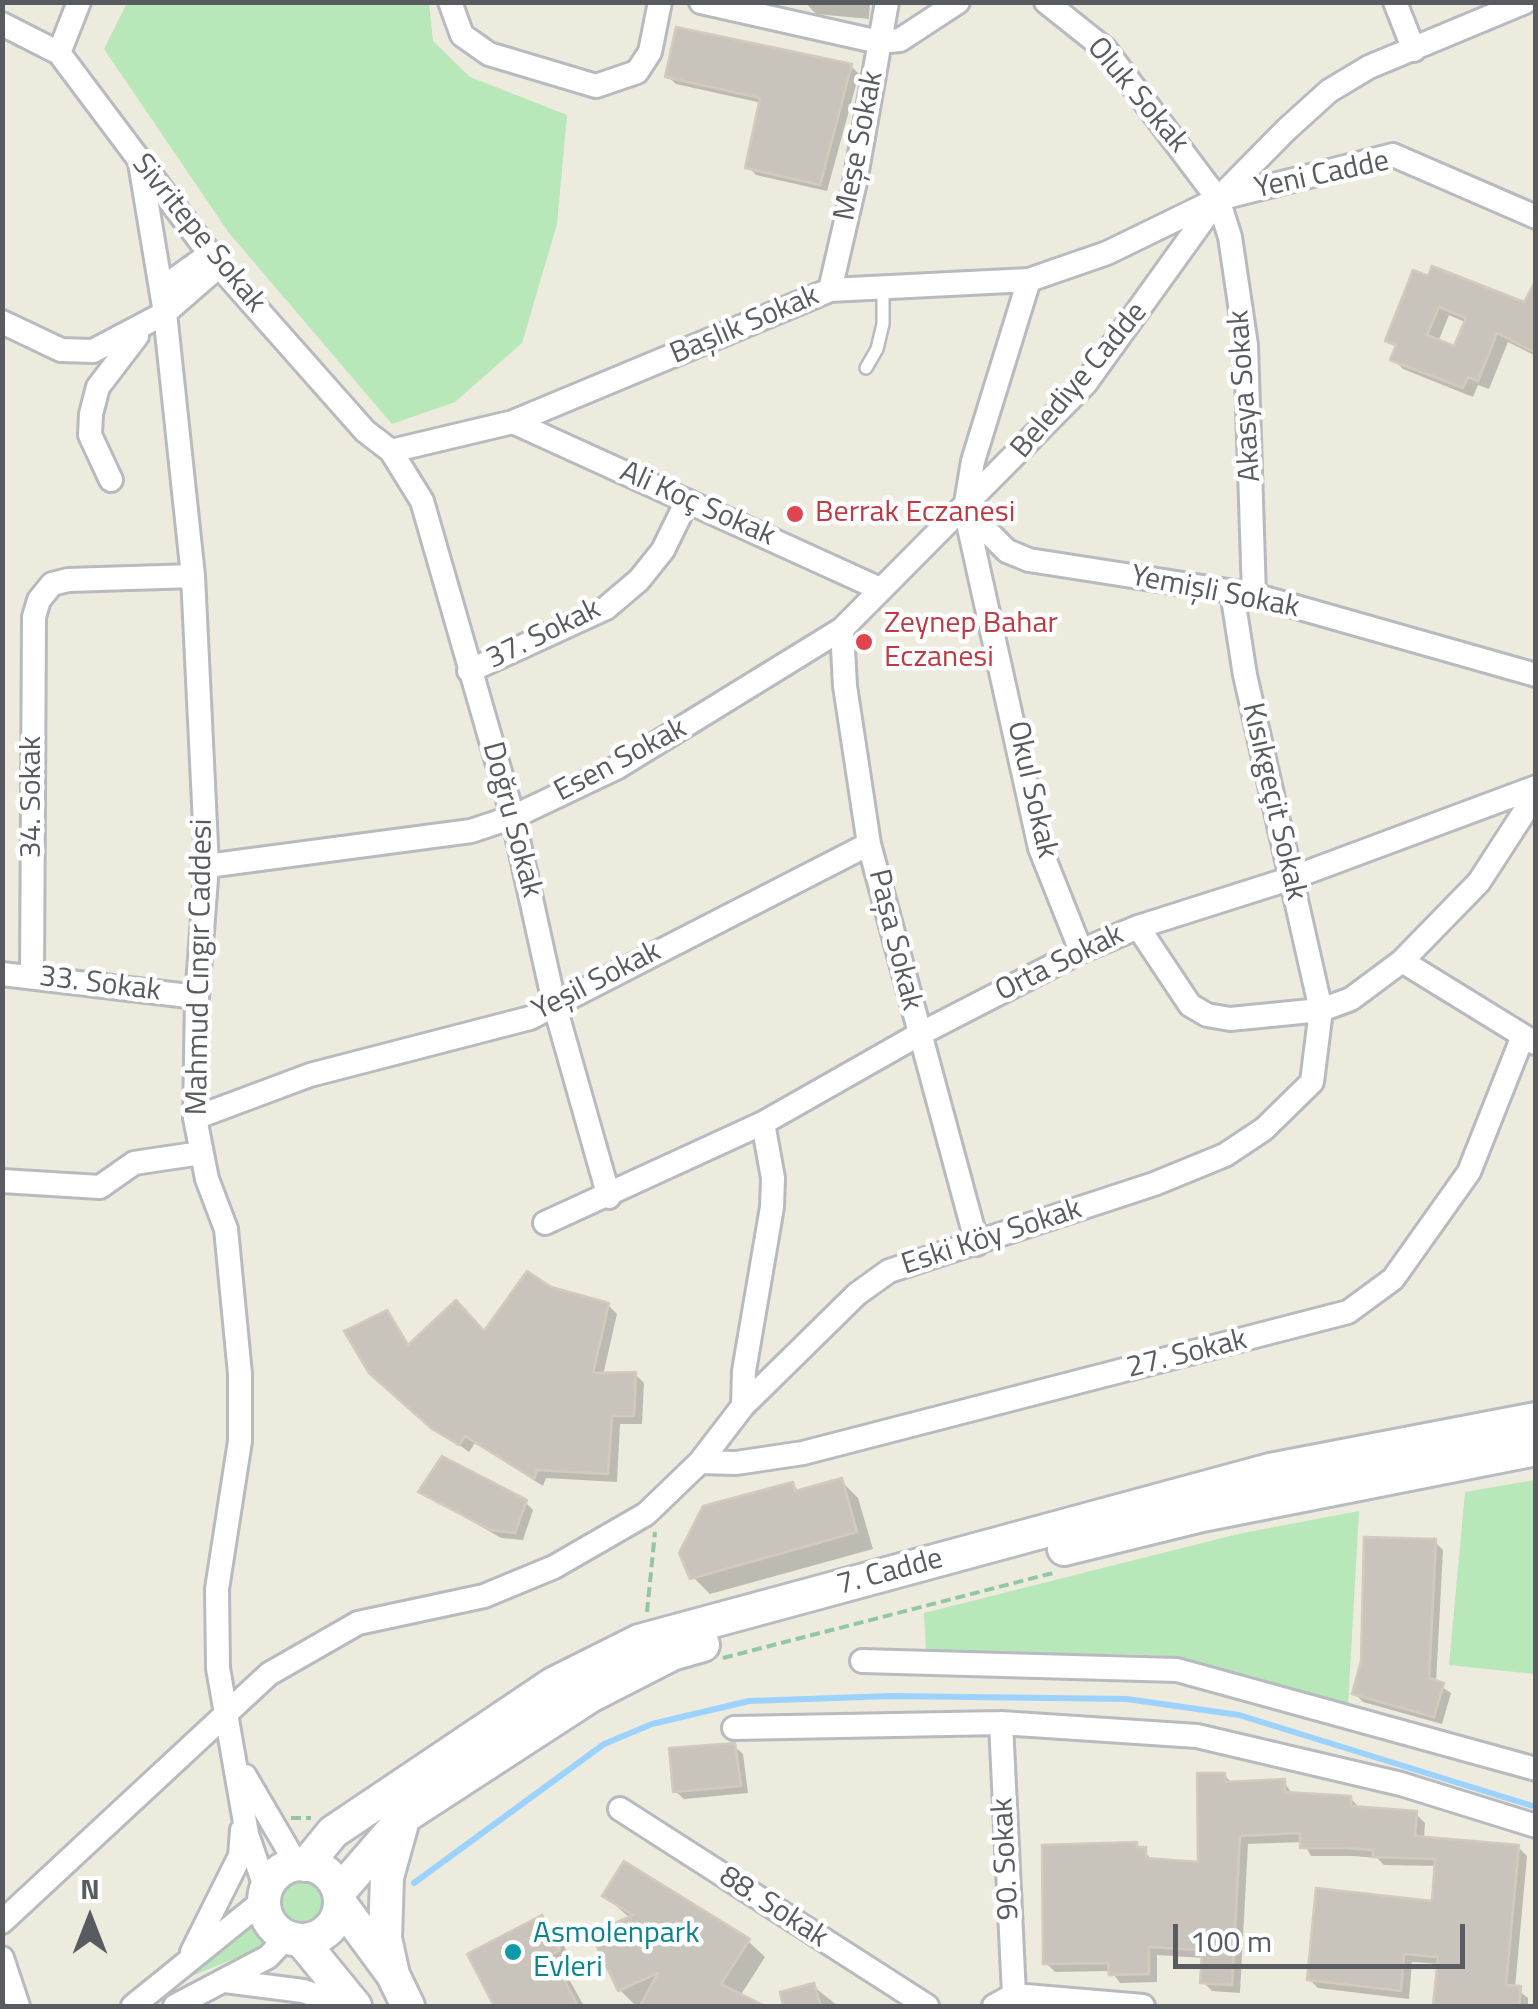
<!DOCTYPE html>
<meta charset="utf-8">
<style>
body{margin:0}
#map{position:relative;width:1538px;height:2009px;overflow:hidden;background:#edeade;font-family:"Titillium Web",sans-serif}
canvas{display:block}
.frame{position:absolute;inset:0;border:5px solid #585c61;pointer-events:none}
.north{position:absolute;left:40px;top:1869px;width:100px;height:100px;-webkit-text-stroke:8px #fff;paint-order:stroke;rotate:0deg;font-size:28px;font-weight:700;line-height:40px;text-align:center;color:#585c61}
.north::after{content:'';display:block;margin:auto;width:35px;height:45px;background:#585c61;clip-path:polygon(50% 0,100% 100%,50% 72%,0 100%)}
.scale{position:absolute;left:1173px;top:1924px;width:292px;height:45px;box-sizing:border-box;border:5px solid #585c61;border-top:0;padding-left:12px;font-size:30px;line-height:35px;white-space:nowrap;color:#585c61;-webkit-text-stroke:8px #fff;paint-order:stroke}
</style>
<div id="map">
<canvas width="1538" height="2009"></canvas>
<div class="frame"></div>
<div class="north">N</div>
<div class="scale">100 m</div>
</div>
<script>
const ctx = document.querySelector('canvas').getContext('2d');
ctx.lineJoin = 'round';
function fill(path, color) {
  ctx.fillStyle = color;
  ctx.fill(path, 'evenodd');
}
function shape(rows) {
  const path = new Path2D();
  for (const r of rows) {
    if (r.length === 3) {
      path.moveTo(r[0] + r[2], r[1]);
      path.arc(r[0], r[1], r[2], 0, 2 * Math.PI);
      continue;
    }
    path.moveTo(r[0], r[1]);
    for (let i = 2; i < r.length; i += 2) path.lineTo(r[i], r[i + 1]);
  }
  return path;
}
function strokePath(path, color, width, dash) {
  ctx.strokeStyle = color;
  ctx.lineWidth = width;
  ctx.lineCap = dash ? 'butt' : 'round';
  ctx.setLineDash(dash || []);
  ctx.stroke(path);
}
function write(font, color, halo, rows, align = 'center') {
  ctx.font = font + ' "Titillium Web",sans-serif';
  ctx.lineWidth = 9;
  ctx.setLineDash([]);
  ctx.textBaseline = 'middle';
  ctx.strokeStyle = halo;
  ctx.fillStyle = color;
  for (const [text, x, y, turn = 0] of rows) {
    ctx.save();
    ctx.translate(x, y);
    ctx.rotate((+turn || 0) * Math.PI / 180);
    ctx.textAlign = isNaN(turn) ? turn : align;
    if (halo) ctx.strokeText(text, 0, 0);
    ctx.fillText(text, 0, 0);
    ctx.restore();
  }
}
fill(shape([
 [127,3,429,3,433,41,470,77,567,115,557,224,522,343,455,402,392,424,229,233,104,49],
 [1535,1480,1535,1674,1449,1665,1465,1492],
 [1359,1511,1348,1706,1157,1655,926,1651,924,1613,1238,1534],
 [302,1901,26],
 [251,1919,270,1944,187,1978]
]), '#b8e7b9');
fill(shape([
 [805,2,870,2,869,19,816,14],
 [851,66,859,74,827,191,756,175,748,167,762,103,676,84,667,76],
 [1415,273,1525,305,1536,285,1536,356,1508,342,1489,389,1478,385,1473,397,1403,369,1393,359,1397,349,1388,341],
 [1449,315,1467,323,1456,350,1438,342],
 [550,1289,608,1305,617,1314,603,1375,635,1374,644,1383,642,1424,620,1424,617,1482,546,1478,543,1486,475,1443,469,1452,411,1410,381,1382,387,1313,410,1346,485,1334],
 [841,1481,858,1498,873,1549,710,1594,693,1577,792,1484,800,1492],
 [421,1492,525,1502,533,1510,523,1540,501,1538],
 [1435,1542,1443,1550,1436,1683,1451,1693,1442,1724,1363,1702,1355,1694],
 [734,1746,743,1754,748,1793,684,1799,675,1791],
 [1224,1775,1233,1784,1284,1782,1293,1795,1350,1798,1359,1807,1416,1814,1425,1823,1424,1839,1518,1847,1527,1856,1515,1988,1528,1998,1528,2006,1436,2006,1439,1964,1412,1962,1409,1999,1318,1988,1309,1979,1434,1904,1437,1866,1384,1865,1377,1858,1353,1856,1311,1856,1303,1842,1248,1844,1240,1993,1212,1991,1203,1982,1204,1958,1157,1955,1157,1982,1120,1983,1111,1971,1055,1972,1046,1963,1136,1845,1154,1861,1201,1864],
 [605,1896,748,1941,765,1957,740,1996,759,2006,643,2006,645,2002,636,2006,620,1990,631,1919],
 [542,1918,558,1935,575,1967,565,1972,584,2006,497,2006,470,1955],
 [813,1986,838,2006,786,2006,783,1994]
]), '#0003');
strokePath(shape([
 [414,1883,604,1744,652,1724,749,1701,891,1696,1127,1699,1239,1715,1536,1807]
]), '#9cd2ff', 6);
const building = shape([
 [676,27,852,64,820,185,745,168,760,98,665,77,676,27],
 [1432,266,1524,302,1536,280,1536,353,1497,333,1478,381,1468,377,1463,388,1390,360,1396,345,1385,341,1413,270,1428,276,1432,266],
 [1439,307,1466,318,1454,346,1427,335,1439,307],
 [527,1271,551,1287,609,1303,593,1373,636,1372,634,1416,612,1416,608,1474,537,1470,534,1479,465,1436,459,1445,432,1429,369,1373,344,1331,387,1310,408,1345,456,1300,484,1331,527,1271],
 [442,1456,527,1500,515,1533,491,1530,418,1492,442,1456],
 [842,1478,857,1532,690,1579,679,1553,703,1506,793,1482,795,1491,842,1478],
 [1364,1537,1436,1539,1429,1678,1444,1683,1434,1717,1352,1694,1361,1661,1364,1537],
 [735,1743,741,1786,673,1792,669,1748,735,1743],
 [1197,1773,1225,1773,1225,1782,1285,1779,1285,1792,1351,1796,1351,1806,1417,1811,1415,1836,1519,1845,1506,1985,1521,1986,1519,2006,1433,2006,1438,1957,1404,1954,1401,1991,1307,1980,1316,1888,1432,1901,1435,1859,1373,1857,1373,1850,1343,1848,1300,1848,1300,1833,1240,1836,1232,1985,1200,1983,1202,1950,1149,1947,1149,1974,1109,1975,1108,1963,1043,1964,1042,1845,1137,1842,1137,1847,1146,1847,1146,1858,1198,1862,1197,1773],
 [624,1861,750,1939,721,1984,765,2006,640,2006,658,1973,618,1991,591,1934,633,1915,602,1896,624,1861],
 [542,1915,560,1950,551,1955,578,2006,494,2006,467,1954,542,1915],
 [814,1983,821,2006,783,2006,780,1992,814,1983]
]);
fill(building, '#c8c4bc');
strokePath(building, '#d2cbbd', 2.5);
const service = shape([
 [866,368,877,349,883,324,883,288]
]);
const minor = shape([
 [450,2,462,35,489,54,596,86,637,72,650,52,660,2],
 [701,2,879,42,900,40,958,2],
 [1046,2,1105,49,1218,199,1230,237,1246,345,1254,595],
 [1395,2,1414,50],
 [2,24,59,53,219,266,365,431,391,451,422,501,513,817,554,1003,609,1197],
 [59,53,79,2],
 [140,163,165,313,193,576,207,866,197,997,195,1118,207,1179,226,1229,240,1374,240,1441,217,1589,218,1668,247,1834,266,1890],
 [1029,280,973,461,965,509,1040,848,1081,951],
 [161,289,210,254],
 [830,290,855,182,887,2],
 [2,322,61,350,93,351,165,313,219,266],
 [513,422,880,589],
 [391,451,513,422,830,290,1029,280,1107,253,1218,199,1393,155,1536,217],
 [111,480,90,435,91,414,98,387,137,336],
 [968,512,1007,551,1029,560,1254,595,1536,675],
 [842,629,845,686,869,844,977,1244],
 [469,671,606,608,639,580,663,550,687,501],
 [207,866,471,831,513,817,618,767,842,629,1085,384,1218,199,1286,130,1329,91,1369,67,1525,2],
 [1138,927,1190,1005,1207,1015,1230,1019,1321,1010,1245,675,1232,592],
 [1402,961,1535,1043],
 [2,974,197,997],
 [32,977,34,617,39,600,52,584,68,580,193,576],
 [195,1118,310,1075,530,1018,869,844],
 [2,1181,100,1187,134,1163,201,1153],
 [545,1223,763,1123,918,1035,1081,951,1138,927,1289,879,1536,787],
 [743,1406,744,1371,772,1207,773,1178,763,1123],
 [700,1462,736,1463,803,1453,1348,1312,1393,1279,1469,1172,1523,1036],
 [862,1661,1177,1670,1536,1769],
 [1001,1723,1014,1995],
 [734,1728,1001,1723,1197,1736,1401,1784,1536,1826],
 [245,1776,297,1865],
 [620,1809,927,2006],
 [2,1922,269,1674,358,1623,484,1596,554,1567,646,1514,700,1462,743,1406,857,1294,889,1271,1154,1184,1225,1155,1264,1129,1312,1082,1321,1010,1351,999,1402,961,1479,882,1536,794],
 [192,1952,240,1856,242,1830],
 [2,1958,18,2006],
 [225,1981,303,1991,347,2006],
 [133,2006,264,1900],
 [175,2006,268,1957,287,1937],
 [994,2006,1014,1995,1143,2006]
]);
const secondary = shape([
 [1064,1549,1202,1515,1536,1449],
 [302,1902,38],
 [306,1865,333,1832,553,1684,639,1641,1270,1470,1536,1419],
 [339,1892,404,1817,590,1696,672,1654,703,1645],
 [340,1903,393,1975,408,2006],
 [301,1940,355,2006],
 [393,1975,385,1938,387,1877,401,1827]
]);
strokePath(service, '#b7babf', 16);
strokePath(minor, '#b7babf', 28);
strokePath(secondary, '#b8bcc2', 38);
strokePath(shape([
 [647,1612,655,1532],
 [723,1658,1053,1573],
 [291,1818,311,1818]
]), '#91c8a2', 4, [10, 5]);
strokePath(service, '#fff', 11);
strokePath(minor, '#fff', 22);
strokePath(secondary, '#fff', 32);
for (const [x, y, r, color] of [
 [795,514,10,"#e0444e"],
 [864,642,10,"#e0444e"],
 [513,1952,10,"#0f9aa8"]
]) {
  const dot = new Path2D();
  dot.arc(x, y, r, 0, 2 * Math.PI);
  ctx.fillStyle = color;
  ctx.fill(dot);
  strokePath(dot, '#fff', 4);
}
write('30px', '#585c61', '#fff', [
 ["Oluk Sokak",1137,96,50],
 ["Meşe Sokak",860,146,-79],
 ["Yeni Cadde",1322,176,-12],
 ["Sivritepe Sokak",198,234,51],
 ["Başlık Sokak",745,326,-23],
 ["Belediye Cadde",1080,381,-50],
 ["Akasya Sokak",1246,396,-94],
 ["Ali Koç Sokak",697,505,24],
 ["Yemişli Sokak",1215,593,11],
 ["37. Sokak",544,635,-26],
 ["Esen Sokak",621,761,-28],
 ["Okul Sokak",1031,790,77],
 ["34. Sokak",33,797,-90],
 ["Kısıkgeçit Sokak",1273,802,77],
 ["Doğru Sokak",511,820,75],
 ["Paşa Sokak",894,940,76],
 ["Orta Sokak",1060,964,-26],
 ["Mahmud Cıngır Caddesi",201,967,-89],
 ["Yeşil Sokak",597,982,-27],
 ["33. Sokak",100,985,7],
 ["Eski Köy Sokak",992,1238,-18],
 ["27. Sokak",1187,1355,-14],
 ["7. Cadde",890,1573,-15],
 ["90. Sokak",1007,1859,-93],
 ["88. Sokak",773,1908,33]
]);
write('30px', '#be3a42', '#fff', [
 ["Berrak Eczanesi",815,514],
 ["Zeynep Bahar",884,625],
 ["Eczanesi",884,659]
], 'left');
write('30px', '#0d838f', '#fff', [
 ["Asmolenpark",533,1935],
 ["Evleri",533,1969]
], 'left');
</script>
